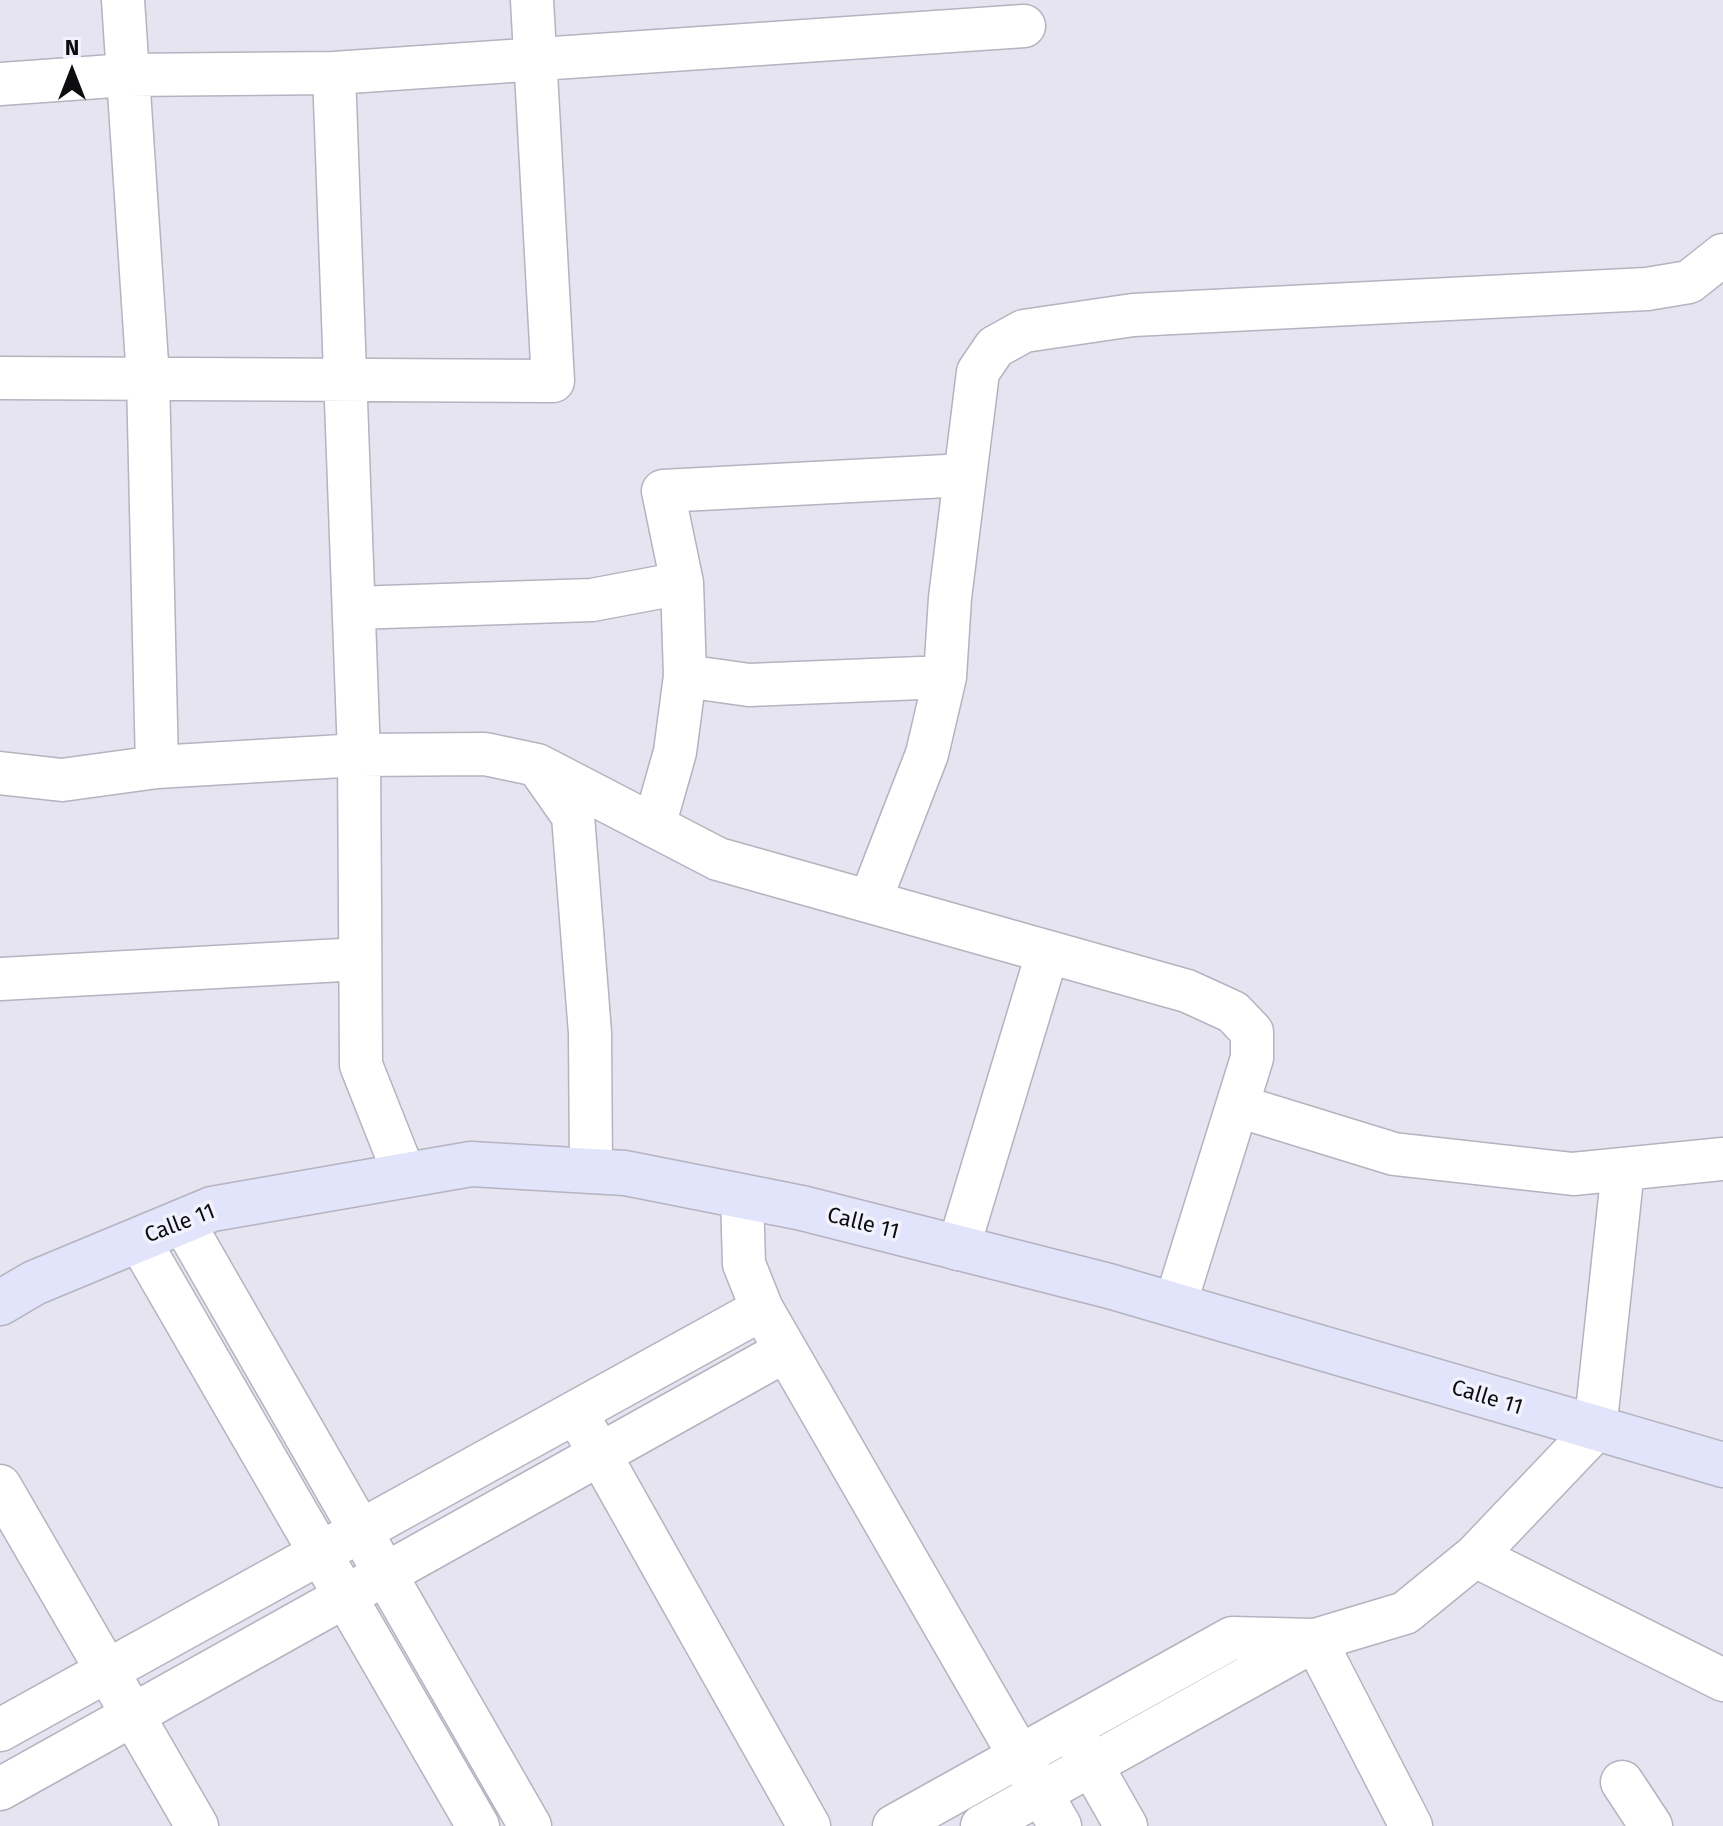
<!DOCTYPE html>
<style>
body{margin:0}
#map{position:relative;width:1723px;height:1826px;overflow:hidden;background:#e5e4f0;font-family:"Fira Sans",sans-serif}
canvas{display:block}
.north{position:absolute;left:32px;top:32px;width:80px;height:80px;-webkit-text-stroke:6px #f2f1fe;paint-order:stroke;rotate:0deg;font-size:22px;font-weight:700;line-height:32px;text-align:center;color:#0d0d10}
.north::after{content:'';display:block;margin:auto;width:28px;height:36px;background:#0d0d10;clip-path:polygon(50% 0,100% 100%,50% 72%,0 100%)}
</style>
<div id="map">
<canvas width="1723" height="1826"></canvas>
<div class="north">N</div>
</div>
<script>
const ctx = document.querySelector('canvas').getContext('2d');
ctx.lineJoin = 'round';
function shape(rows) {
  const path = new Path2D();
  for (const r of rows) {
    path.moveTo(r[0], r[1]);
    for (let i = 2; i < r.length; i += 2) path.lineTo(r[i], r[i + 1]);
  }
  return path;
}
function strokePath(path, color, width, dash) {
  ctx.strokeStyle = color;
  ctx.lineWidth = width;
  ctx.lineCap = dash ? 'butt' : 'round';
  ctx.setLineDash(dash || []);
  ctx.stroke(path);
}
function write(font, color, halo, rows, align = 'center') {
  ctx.font = font + ' "Fira Sans",sans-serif';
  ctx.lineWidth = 7;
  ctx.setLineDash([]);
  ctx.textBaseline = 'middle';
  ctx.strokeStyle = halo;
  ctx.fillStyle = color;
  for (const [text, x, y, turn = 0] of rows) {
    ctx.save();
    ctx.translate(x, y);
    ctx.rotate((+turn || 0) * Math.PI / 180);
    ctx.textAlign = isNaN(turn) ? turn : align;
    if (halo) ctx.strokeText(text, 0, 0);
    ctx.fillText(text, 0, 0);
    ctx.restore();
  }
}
const street = shape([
 [123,0,148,378,157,767],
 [334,73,359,755,361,1065,405,1176],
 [0,84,127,75,334,73,1024,26],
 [0,378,553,381,532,0],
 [354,608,592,600,682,583],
 [685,676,749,685,945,677],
 [540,769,573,816,590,1033,591,1171],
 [0,773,62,780,157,767,359,755,485,754,537,765,718,859,1187,991,1233,1012,1252,1032,1252,1058,1175,1305],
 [654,826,675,752,685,676,682,583,663,491,965,475],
 [870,901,927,754,945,677,950,598,978,372,995,347,1024,331,1133,315,1647,289,1689,282,1723,255],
 [0,979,360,959],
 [1238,1106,1394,1154,1573,1174,1723,1159],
 [742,1196,744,1264,762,1309,1060,1826],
 [183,1222,530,1826],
 [139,1240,478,1826],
 [958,1249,1047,954],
 [586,1430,809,1826],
 [0,1486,197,1826],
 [1475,1556,1723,1680],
 [1315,1640,1411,1826],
 [0,1730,762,1309],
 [1077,1740,1126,1826],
 [1622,1782,1651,1826],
 [0,1789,785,1351],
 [894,1826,1232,1638,1314,1640],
 [982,1826,1315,1640,1405,1613,1475,1556,1595,1430,1623,1169]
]);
const secondary = shape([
 [0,1303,34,1283,212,1209,471,1164,625,1173,802,1208,1109,1286,1723,1465]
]);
strokePath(street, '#b4b3bf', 45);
strokePath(secondary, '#b4b3bf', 47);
strokePath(street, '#fff', 42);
strokePath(secondary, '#e1e4fa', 44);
write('22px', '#0d0d10', '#f2f1fe', [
 ["Calle 11",180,1224,-21],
 ["Calle 11",863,1224,14],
 ["Calle 11",1487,1398,17]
]);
</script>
